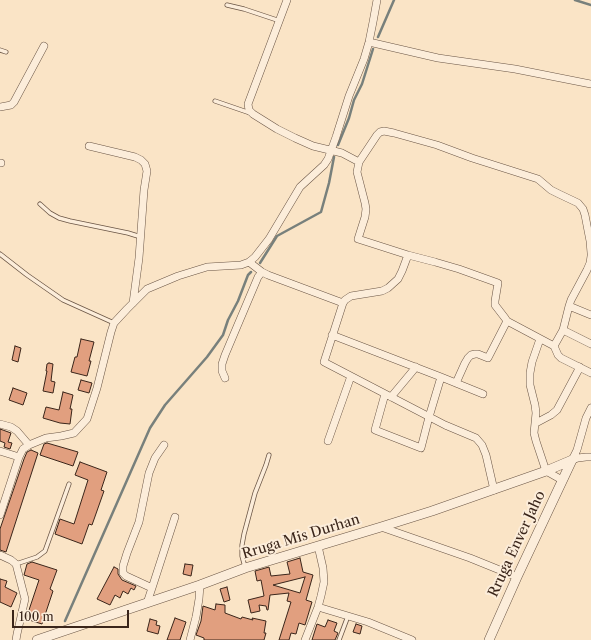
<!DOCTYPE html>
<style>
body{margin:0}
#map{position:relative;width:591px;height:640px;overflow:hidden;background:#fae4c6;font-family:"Libre Caslon Text",serif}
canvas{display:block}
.scale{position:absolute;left:12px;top:610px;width:117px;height:18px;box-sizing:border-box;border:2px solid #3a251a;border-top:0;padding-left:5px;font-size:12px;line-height:14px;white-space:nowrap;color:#3a251a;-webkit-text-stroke:3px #fcedda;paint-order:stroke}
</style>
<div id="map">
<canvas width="591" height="640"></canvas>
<div class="scale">100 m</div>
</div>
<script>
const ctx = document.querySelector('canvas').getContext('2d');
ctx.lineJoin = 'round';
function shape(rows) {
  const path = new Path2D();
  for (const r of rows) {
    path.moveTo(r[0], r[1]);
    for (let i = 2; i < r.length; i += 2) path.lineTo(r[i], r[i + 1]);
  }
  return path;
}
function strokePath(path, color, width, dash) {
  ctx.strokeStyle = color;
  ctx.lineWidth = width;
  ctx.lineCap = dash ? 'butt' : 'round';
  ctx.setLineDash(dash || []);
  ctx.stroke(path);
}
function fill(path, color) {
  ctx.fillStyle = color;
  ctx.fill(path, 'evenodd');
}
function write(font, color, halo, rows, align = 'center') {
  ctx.font = font + ' "Libre Caslon Text",serif';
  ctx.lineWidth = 4;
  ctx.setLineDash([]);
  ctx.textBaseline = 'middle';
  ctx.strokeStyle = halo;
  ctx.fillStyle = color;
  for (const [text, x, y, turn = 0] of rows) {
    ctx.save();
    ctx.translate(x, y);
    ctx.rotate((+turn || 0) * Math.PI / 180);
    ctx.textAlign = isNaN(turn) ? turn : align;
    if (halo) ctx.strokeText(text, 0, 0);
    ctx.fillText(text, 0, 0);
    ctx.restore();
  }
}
strokePath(shape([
 [575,0,591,5],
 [378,37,394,0],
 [338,145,349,118,354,100,362,84,373,49],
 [260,263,277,236,321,212,329,183,334,157],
 [65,621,150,428,165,405,207,357,223,335,228,320,238,301,248,275,251,272]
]), '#78807c', 2.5);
const building = shape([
 [81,339,94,342,89,361,91,361,87,376,71,372,75,357,77,357,81,339],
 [15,346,21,348,18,362,12,360,15,346],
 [49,363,53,364,51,381,55,382,53,393,43,391,47,371,46,371,47,364,49,363],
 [81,380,92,383,89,393,78,390,81,380],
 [13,388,27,393,23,405,9,400,13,388],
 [63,392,73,395,70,409,72,409,70,424,60,423,43,418,46,407,59,410,63,392],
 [0,429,11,433,8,442,12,443,10,449,4,447,5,443,0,441,0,429],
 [47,443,78,452,73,466,40,455,44,444,47,443],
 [31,450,38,453,6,552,0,550,0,529,24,459,27,452,31,450],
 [80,462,107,472,101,490,104,491,92,525,89,524,82,544,55,534,60,519,74,524,88,480,75,475,80,462],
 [300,558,303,572,313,575,306,600,312,602,305,625,299,623,296,634,291,633,289,640,279,640,291,602,287,601,289,593,270,595,268,610,267,610,266,606,259,605,260,611,251,613,248,600,264,596,261,580,257,581,255,571,269,567,271,576,290,574,287,562,300,558],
 [305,577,300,593,273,585,305,577],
 [32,562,57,570,50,589,53,591,42,624,26,619,39,580,24,575,27,564,32,562],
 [185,564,193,565,191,576,183,574,185,564],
 [114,567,118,569,118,574,122,580,136,586,134,590,131,588,128,594,123,591,120,598,115,595,110,605,97,599,114,567],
 [0,579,7,581,5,587,17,593,11,607,0,602,0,579],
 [227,587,230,600,224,602,220,589,227,587],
 [216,604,225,605,225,613,241,619,242,617,253,620,252,618,266,621,264,633,266,633,264,640,204,640,204,638,196,635,201,621,203,606,215,610,216,604],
 [175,618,186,622,180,640,167,640,175,618],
 [150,619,157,621,156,625,160,626,158,634,147,631,150,619],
 [328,620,337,623,334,631,338,633,335,640,312,640,317,624,325,627,328,620],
 [356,624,362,626,360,634,353,632,356,624]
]);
fill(building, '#e19f7f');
strokePath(building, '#3a251a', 1);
const service = shape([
 [227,5,244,9,280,21],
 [0,50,6,52],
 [215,101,250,113],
 [40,204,50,213,59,218,70,221,128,233,141,237],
 [0,254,27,275,63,300,114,323],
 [16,564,37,557,45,551,69,484],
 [245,567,242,556,242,545,244,534,255,493,266,465,269,455],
 [339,640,348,616]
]);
const minor = shape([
 [287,0,248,104,249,110,253,114,277,129,295,138,313,146,342,153,359,162,377,135,380,132,384,131,394,133,437,145,472,158,538,179,551,190,559,194,578,203,583,209,585,215,590,241,591,253],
 [369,42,438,58,515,69,591,84],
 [0,107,11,105,14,102,44,46],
 [89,146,135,157,141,160,145,164,147,171,144,190,139,258,133,303],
 [359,162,357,172,365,203,366,209,365,217,358,239,408,255],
 [0,163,1,163],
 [249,262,262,272,268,275,343,303,345,300,351,296,382,291,388,288,398,279,402,271,408,255,435,262,459,269,498,283,495,301,495,305,505,318,507,321,554,346],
 [343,303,324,362,445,425,476,438,482,445,486,455,494,490],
 [569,306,571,300,587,270,590,263,591,256],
 [591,315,569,306,563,330,554,346,558,355,561,358,591,373],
 [563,330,591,344],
 [332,335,441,377,483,394],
 [540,339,532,362,530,373,530,385,535,405,536,413,534,433,536,441,546,471,562,480],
 [225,378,222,371,222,364,225,355,258,277,262,272],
 [456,383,465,363,468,358,471,355,475,354,478,354,488,358,507,321],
 [385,394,375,430,421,448,429,417,441,377],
 [391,397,416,367],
 [536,423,551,415,557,410,580,367],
 [0,424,11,427,17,431,29,445],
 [328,441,351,376],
 [0,451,19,457],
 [572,460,577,450,586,418,591,408],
 [572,460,578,458,586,457,591,457],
 [0,515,19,457,23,449,29,445,46,438,61,436,74,433,87,419,97,388,111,332,114,323,127,309,147,289,178,276,207,267,241,265,249,262,255,257,269,239,300,187,324,165,328,159,336,137,349,96,364,59,369,42,373,22,377,0],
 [381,527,470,558,517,577],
 [0,555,11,560,16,564,25,599,17,634,16,640],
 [152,588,175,517],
 [147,603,152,588,126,576,123,573,123,566,127,553,139,522,149,473,155,458,164,445],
 [318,607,368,622,412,640],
 [190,640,196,617,199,599,200,585],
 [305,640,318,607,321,596,324,582,323,568,318,546]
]);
const tertiary = shape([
 [37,640,200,585,245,568,381,527,432,511,546,471,572,460],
 [489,640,517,577,572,460]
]);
strokePath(service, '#6a5545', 5);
strokePath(minor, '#6a5545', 8);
strokePath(tertiary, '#6a5545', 10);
strokePath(service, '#fcedda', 3.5);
strokePath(minor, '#fcedda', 7);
strokePath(tertiary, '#fcedda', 9);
write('14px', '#3a251a', '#fcedda', [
 ["Rruga Mis Durhan",301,537,-17],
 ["Rruga Enver Jaho",517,544,-65]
]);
</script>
